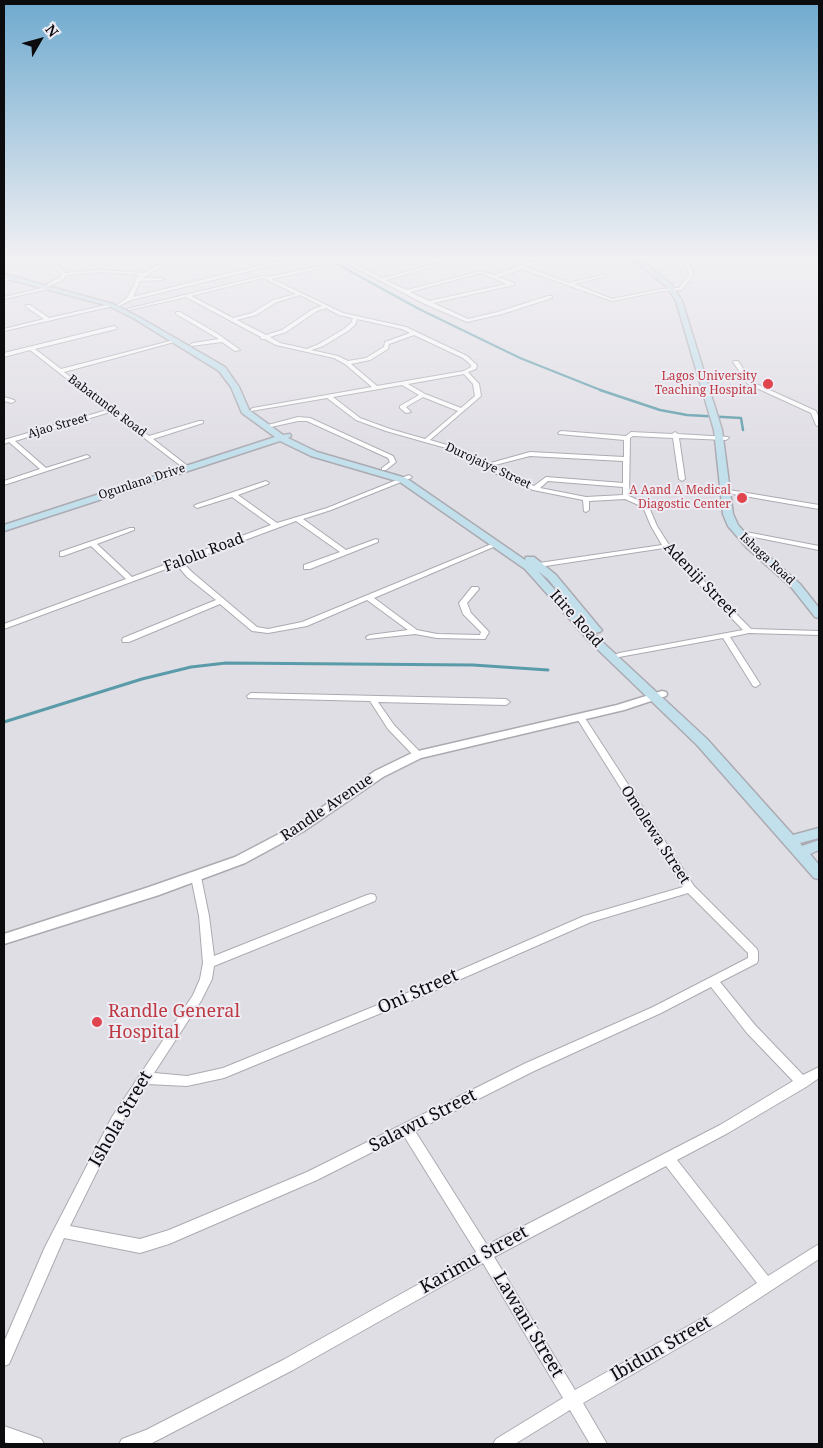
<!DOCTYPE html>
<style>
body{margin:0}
#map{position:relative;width:823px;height:1448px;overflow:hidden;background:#e0dee5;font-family:"Noto Serif",serif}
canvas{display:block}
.frame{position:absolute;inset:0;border:5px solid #0c0b0e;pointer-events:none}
.north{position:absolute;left:15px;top:15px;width:50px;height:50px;-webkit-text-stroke:4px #edebf3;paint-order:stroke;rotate:52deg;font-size:14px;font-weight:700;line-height:20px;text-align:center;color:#0c0b0e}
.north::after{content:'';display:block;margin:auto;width:18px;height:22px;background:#0c0b0e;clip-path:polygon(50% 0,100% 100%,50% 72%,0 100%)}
</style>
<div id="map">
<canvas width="823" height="1448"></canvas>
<div class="frame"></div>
<div class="north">N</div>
</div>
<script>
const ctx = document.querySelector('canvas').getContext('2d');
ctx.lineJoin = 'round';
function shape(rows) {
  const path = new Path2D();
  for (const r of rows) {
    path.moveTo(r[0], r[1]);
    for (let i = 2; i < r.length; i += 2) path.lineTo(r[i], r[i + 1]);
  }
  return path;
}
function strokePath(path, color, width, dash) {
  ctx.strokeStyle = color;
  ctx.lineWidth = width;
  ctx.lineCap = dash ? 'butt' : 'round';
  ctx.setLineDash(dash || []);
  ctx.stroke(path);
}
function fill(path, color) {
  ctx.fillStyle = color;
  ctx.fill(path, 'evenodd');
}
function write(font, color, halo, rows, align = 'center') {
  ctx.font = font + ' "Noto Serif",serif';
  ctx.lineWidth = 4;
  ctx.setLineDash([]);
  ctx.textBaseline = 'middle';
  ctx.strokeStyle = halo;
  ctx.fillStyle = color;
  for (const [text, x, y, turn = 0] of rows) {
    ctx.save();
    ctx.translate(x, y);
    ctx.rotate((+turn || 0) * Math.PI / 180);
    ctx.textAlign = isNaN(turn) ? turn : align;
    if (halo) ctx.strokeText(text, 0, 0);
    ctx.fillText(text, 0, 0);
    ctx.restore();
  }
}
strokePath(shape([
 [337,264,419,309,520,358,603,391]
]), '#5a9ba9', 2);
strokePath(shape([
 [600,390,660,410,687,415,741,418,743,430]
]), '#5a9ba9', 2.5);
strokePath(shape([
 [4,722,142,679,191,667,226,663,473,665,548,670]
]), '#5a9ba9', 3);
const minor = shape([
 [43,256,48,256,65,273,100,270,144,273,173,256,179,256,142,278,162,278,164,279,162,280,140,281,133,297,241,270,303,256,312,256,131,300,119,306,117,305,127,298,136,281,135,280,140,275,100,272,66,275,63,280,49,286,47,286,47,284,59,278,62,274,43,256],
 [194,256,232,258,262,256,232,260,194,256],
 [313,256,319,256,328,262,324,263,313,256],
 [333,256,339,256,382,278,433,265,477,256,487,256,433,267,385,280,407,290,481,271,494,275,529,263,560,256,579,256,556,259,526,267,569,283,607,274,607,276,574,284,612,299,662,289,679,288,689,275,688,269,679,256,683,256,692,269,693,275,682,290,662,291,612,301,522,269,498,277,514,283,514,285,433,303,468,319,498,312,548,296,552,296,552,298,502,314,467,322,425,304,333,256],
 [481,273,507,284,429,301,410,292,481,273],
 [321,266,323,268,272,279,343,313,406,327,467,356,477,365,476,369,468,372,479,384,481,396,430,440,457,448,487,464,530,452,624,457,624,440,559,434,558,433,561,431,626,436,631,432,672,434,675,432,678,434,728,437,729,438,726,440,679,438,685,479,682,481,679,479,673,438,633,436,630,438,629,496,648,505,657,526,669,545,751,629,819,631,819,635,749,633,730,637,760,684,756,687,753,686,723,638,619,657,616,657,615,655,619,653,743,630,664,548,539,567,535,565,539,563,662,545,651,526,643,507,625,499,589,501,589,510,586,512,584,511,583,500,533,490,508,480,453,450,386,431,356,420,327,398,251,411,251,409,253,408,372,387,345,364,334,358,276,345,265,339,261,339,261,337,186,297,129,310,127,309,263,276,268,277,321,266],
 [263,278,296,294,273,300,252,313,233,318,191,296,263,278],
 [300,295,322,306,313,309,282,330,266,335,237,320,256,315,277,302,300,295],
 [326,308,339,315,353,318,351,323,344,329,319,344,307,349,280,343,270,337,286,332,317,311,326,308],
 [357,319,402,329,410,333,385,342,384,347,366,358,348,361,338,356,311,350,323,346,348,331,355,325,357,319],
 [414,335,463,358,471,365,471,367,464,371,377,386,351,364,370,360,388,349,389,344,414,335],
 [464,374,473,384,475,396,461,408,425,394,408,384,464,374],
 [402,385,419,395,400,406,400,408,406,413,411,412,406,407,423,397,458,411,425,439,390,429,360,418,333,397,402,385],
 [530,456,623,461,623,483,546,477,534,486,512,478,491,466,530,456],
 [548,481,623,487,623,495,586,497,540,488,548,481],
 [12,277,14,277,14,279,4,281,4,279,12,277],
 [46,287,48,288,48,289,4,299,4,297,46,287],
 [111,304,113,304,113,306,4,331,4,329,44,319,26,307,26,305,30,305,49,318,111,304],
 [176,312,180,312,218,334,240,350,235,351,222,342,191,346,190,345,193,343,219,339,176,314,176,312],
 [114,326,117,328,116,329,35,349,61,369,178,339,178,341,64,372,149,436,199,421,203,421,203,423,153,439,189,467,189,469,185,469,110,412,15,441,46,468,87,455,90,457,4,485,4,481,40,469,9,442,4,444,4,440,107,410,30,350,4,357,4,353,114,326],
 [734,361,738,361,752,382,816,411,819,418,819,427,816,425,811,413,748,384,733,362,734,361],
 [4,397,14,400,15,401,12,403,4,401,4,397],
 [298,417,310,418,393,456,396,462,386,470,382,470,382,468,390,462,388,458,307,421,298,421,271,427,268,425,298,417],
 [409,475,412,477,411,478,331,510,303,519,346,550,376,539,378,540,378,542,310,569,304,569,304,565,340,552,296,521,183,563,193,573,257,627,268,629,302,622,494,543,498,543,498,545,374,598,417,630,437,634,480,635,481,632,463,614,459,603,472,587,478,587,479,589,467,603,471,613,489,632,485,639,437,638,415,634,367,639,366,637,370,635,408,630,367,600,307,626,268,633,252,631,220,604,129,642,123,642,122,640,123,638,216,600,187,577,177,565,4,629,4,624,126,579,91,546,63,556,60,556,60,552,130,528,134,528,134,530,97,544,132,577,271,525,232,497,197,508,194,506,195,505,266,481,269,483,268,484,238,495,277,523,327,508,409,475],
 [729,490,819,505,819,509,727,493,727,491,729,490],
 [746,532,819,546,819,550,744,535,744,533,746,532],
 [251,693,506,699,510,702,506,705,378,702,394,725,421,753,423,755,421,757,418,758,415,757,388,729,370,701,248,698,247,696,251,693],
 [580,714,583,715,694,886,757,949,758,952,758,960,757,963,720,982,755,1025,803,1075,819,1067,819,1078,806,1087,728,1133,677,1160,768,1276,819,1244,819,1259,723,1322,583,1403,607,1444,590,1444,570,1410,515,1444,493,1444,496,1439,563,1398,483,1263,293,1370,154,1442,150,1444,119,1444,122,1439,146,1430,283,1360,476,1252,404,1136,317,1180,169,1244,140,1253,64,1238,9,1364,4,1366,4,1342,45,1247,112,1117,193,995,200,979,203,963,199,916,191,877,192,874,196,873,200,874,201,877,209,916,214,956,367,895,371,894,375,895,376,898,375,901,214,966,212,979,201,1001,154,1073,187,1076,223,1068,412,991,584,916,683,887,576,717,580,714],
 [688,893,748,953,748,958,653,1007,526,1063,307,1172,169,1230,140,1239,70,1226,120,1125,147,1084,187,1086,224,1078,420,997,591,922,688,893],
 [711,987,747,1033,793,1081,720,1125,487,1245,415,1131,534,1071,661,1013,711,987],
 [666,1166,757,1283,713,1312,575,1390,494,1257,666,1166],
 [4,1426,41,1439,44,1444,12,1444,4,1442,4,1426]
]);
const tertiary = shape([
 [662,691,666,692,667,694,666,696,624,710,421,758,383,777,304,831,245,863,159,895,4,944,4,934,149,887,235,857,296,825,375,771,414,752,617,705,662,691]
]);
const secondary = shape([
 [629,256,636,256,672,285,682,301,722,430,733,514,738,525,755,544,800,584,819,608,819,618,815,617,792,588,747,548,728,526,723,514,714,430,676,301,667,287,629,256],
 [4,274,113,304,137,316,225,367,239,387,249,410,283,435,290,434,291,436,288,438,317,452,406,478,525,560,526,557,534,557,556,575,600,628,602,630,600,632,594,633,597,637,707,739,793,835,819,828,819,838,800,843,802,846,819,840,819,850,810,854,819,865,819,879,814,878,697,745,589,641,525,569,400,482,311,456,280,441,4,531,4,525,275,437,242,413,231,387,219,371,133,318,109,306,4,278,4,274],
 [538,571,548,579,578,616,538,571]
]);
strokePath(minor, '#acaab1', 2);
strokePath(tertiary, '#acaab1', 3);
strokePath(secondary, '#acaab1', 3);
fill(minor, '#fff');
fill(tertiary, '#fff');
fill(secondary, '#c1e0ec');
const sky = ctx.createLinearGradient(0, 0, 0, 459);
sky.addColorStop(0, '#6faacf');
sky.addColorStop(0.56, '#f1f0f3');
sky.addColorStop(1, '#f1f0f300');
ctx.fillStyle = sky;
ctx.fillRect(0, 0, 823, 459);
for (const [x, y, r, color] of [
 [768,384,6,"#e0444e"],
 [742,498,6,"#e0444e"],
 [97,1022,6,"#e0444e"]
]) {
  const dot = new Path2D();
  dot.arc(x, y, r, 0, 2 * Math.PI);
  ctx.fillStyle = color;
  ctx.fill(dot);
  strokePath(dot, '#edebf3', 2);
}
write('12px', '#be3a42', '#edebf3', [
 ["Lagos University",757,377],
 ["Teaching Hospital",757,391],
 ["A Aand A Medical",731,491],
 ["Diagostic Center",731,505]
], 'right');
write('12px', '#0c0b0e', '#edebf3', [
 ["Babatunde Road",107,406,37],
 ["Ajao Street",58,426,-16],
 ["Durojaiye Street",488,466,25],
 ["Ogunlana Drive",142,482,-18],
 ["Ishaga Road",767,559,43]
]);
write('15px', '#0c0b0e', '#edebf3', [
 ["Falolu Road",204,553,-21],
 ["Adeniji Street",700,580,46],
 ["Itire Road",576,619,48],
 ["Randle Avenue",327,808,-34],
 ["Omolewa Street",655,835,57]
]);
write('18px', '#0c0b0e', '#edebf3', [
 ["Oni Street",418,992,-24],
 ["Ishola Street",121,1119,-60],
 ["Salawu Street",423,1121,-27],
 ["Karimu Street",474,1260,-29],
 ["Lawani Street",528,1325,59],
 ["Ibidun Street",661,1349,-30]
]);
write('18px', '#be3a42', '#edebf3', [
 ["Randle General",108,1012],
 ["Hospital",108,1033]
], 'left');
</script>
